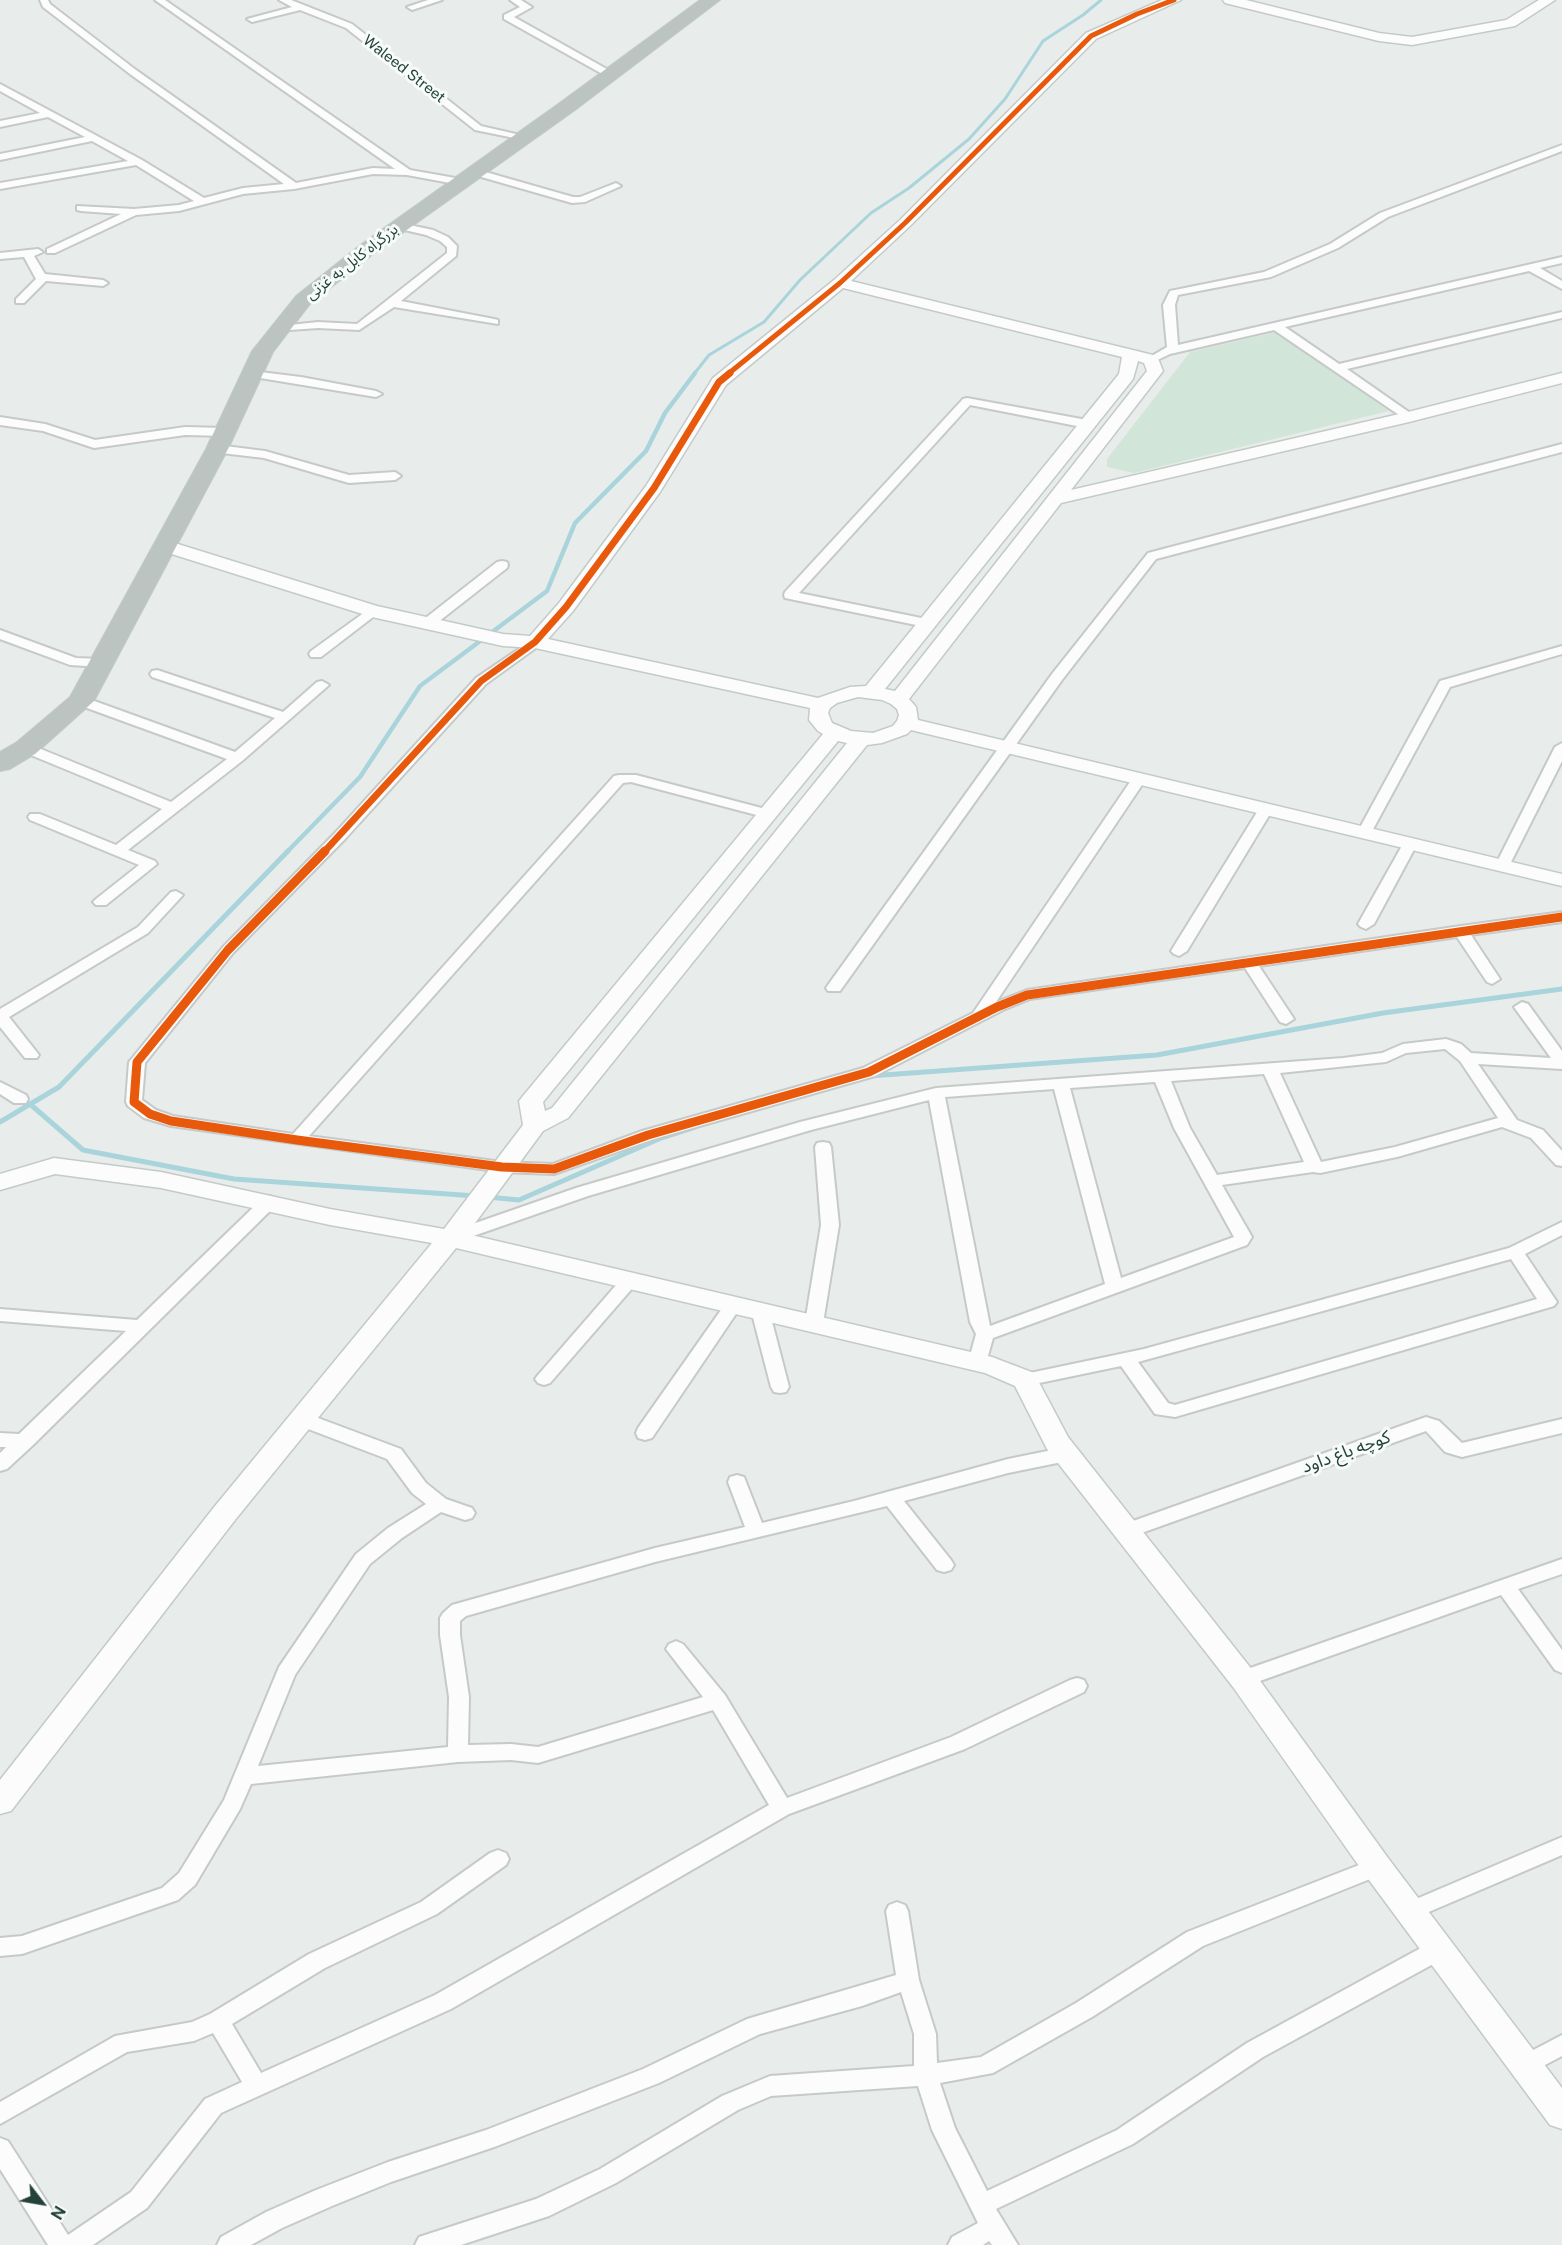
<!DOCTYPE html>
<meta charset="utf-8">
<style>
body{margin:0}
#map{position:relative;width:1562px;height:2245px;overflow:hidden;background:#e8edeb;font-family:"Public Sans",sans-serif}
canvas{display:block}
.north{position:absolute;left:12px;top:2173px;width:60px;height:60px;-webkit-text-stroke:4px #f7fbf9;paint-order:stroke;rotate:121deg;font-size:16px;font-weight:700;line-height:24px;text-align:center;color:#24423a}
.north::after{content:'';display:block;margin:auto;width:21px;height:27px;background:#24423a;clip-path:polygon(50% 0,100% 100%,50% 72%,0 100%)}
</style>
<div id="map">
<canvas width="1562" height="2245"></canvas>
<div class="north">N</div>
</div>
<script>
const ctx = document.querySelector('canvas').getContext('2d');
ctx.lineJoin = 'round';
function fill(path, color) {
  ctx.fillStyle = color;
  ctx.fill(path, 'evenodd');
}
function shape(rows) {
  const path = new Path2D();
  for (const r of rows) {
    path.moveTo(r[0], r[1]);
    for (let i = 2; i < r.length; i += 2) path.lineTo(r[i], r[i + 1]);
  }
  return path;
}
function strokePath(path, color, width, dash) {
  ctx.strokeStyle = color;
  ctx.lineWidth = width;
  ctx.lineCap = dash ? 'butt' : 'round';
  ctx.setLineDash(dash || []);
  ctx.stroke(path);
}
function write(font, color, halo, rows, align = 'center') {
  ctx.font = font + ' "Public Sans","Noto Sans Arabic",sans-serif';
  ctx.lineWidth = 6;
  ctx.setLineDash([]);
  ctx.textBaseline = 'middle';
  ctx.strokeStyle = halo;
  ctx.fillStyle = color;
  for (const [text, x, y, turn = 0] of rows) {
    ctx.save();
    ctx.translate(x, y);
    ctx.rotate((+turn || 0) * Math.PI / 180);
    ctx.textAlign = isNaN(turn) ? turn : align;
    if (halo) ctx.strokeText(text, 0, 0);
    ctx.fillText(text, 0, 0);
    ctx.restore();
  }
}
fill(shape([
 [1276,332,1389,411,1134,473,1107,467,1107,459,1190,352]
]), '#d1e6d8');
strokePath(shape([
 [694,374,709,355,764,322,800,280,871,213,909,188,969,139,1005,99,1043,41,1083,15,1101,0]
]), '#a9d4db', 3);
strokePath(shape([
 [287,852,360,777,420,686,547,591,575,523,646,451,665,413,695,373]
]), '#a9d4db', 4.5);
strokePath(shape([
 [870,1076,1157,1055,1383,1013,1562,989],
 [30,1104,83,1150,234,1179,476,1196],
 [0,1122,59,1087,288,851],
 [488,1197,519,1200,661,1138,695,1127]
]), '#a9d4db', 5);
const street = shape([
 [40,0,48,0,50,4,136,70,296,183,373,168,395,169,155,0,165,0,410,170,461,179,466,182,461,185,407,175,373,174,294,189,243,194,179,211,136,215,55,253,47,253,47,249,121,214,81,211,77,210,77,206,134,209,179,205,194,201,136,165,0,189,0,183,128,161,92,141,0,160,0,154,85,137,48,117,0,127,0,121,40,113,0,91,0,84,142,160,204,198,243,188,284,184,130,74,43,7,40,0],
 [279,0,291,0,352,24,481,126,529,137,524,140,475,130,346,28,300,10,252,22,247,19,292,7,279,0],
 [428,0,442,0,412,10,407,7,428,0],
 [510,0,521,0,532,7,514,17,612,72,612,76,606,76,504,19,504,15,520,7,510,0],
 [1562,145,1562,151,1388,217,1338,248,1271,277,1178,295,1175,305,1178,345,1562,257,1562,263,1540,268,1562,281,1562,289,1529,271,1285,327,1339,364,1562,312,1562,318,1347,369,1413,415,1413,419,1405,419,1274,330,1170,354,1151,363,1145,360,1167,347,1163,305,1170,291,1264,272,1330,244,1380,213,1562,145],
 [475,169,573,197,580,197,616,183,621,186,585,202,572,203,471,174,471,170,475,169],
 [400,223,433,230,448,237,457,246,456,256,401,301,494,319,498,320,498,324,394,307,359,330,318,328,276,331,274,329,280,326,318,322,357,324,447,253,447,247,440,241,426,235,396,228,396,224,400,223],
 [38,249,43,252,34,256,45,274,103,280,108,283,103,286,46,281,24,303,16,303,16,299,36,279,24,257,0,259,0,253,38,249],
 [252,371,301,377,376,391,382,394,376,397,248,376,246,374,252,371],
 [967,398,1087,420,1093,424,1087,428,970,405,799,593,931,620,933,623,931,626,926,627,785,598,784,595,785,592,963,399,967,398],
 [0,417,45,424,95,440,185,427,226,428,232,432,226,436,185,435,94,448,43,431,0,425,0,417],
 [1562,444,1562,452,1156,559,1062,680,840,991,828,991,826,988,828,985,1052,674,1148,553,1562,444],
 [217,445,265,451,349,475,395,472,401,476,395,480,349,483,264,458,213,452,211,449,217,445],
 [502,561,507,562,508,565,507,568,433,626,423,626,421,623,423,620,497,562,502,561],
 [372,607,379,611,377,614,321,657,311,657,309,654,311,651,372,607],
 [0,630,76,658,101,659,108,663,101,667,70,665,0,639,0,630],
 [535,638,540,639,542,642,540,645,486,684,345,839,233,953,145,1063,142,1100,156,1110,173,1116,293,1134,614,776,619,775,636,775,773,811,775,814,768,818,631,782,623,783,309,1136,502,1162,553,1164,642,1131,863,1068,973,1013,1134,776,1139,775,1146,779,996,1002,1027,990,1461,926,1562,912,1562,922,1471,935,1500,979,1492,984,1487,982,1457,937,1259,966,1294,1019,1286,1024,1280,1022,1245,968,1030,999,1003,1010,875,1076,654,1139,554,1174,502,1172,171,1126,144,1118,128,1106,126,1102,129,1062,223,947,335,833,476,678,535,638],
 [1562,646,1562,654,1450,687,1371,833,1369,836,1359,836,1357,833,1440,681,1562,646],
 [157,670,283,712,317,682,322,681,329,685,242,761,128,850,155,861,157,864,106,905,96,905,93,902,96,899,139,865,30,820,28,817,30,814,40,814,116,845,162,809,21,751,19,748,21,745,31,745,171,802,227,759,76,704,74,701,76,698,86,698,235,752,275,718,152,677,150,674,152,671,157,670],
 [1562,743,1562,761,1509,866,1502,870,1497,869,1495,866,1555,747,1562,743],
 [1266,805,1273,809,1187,951,1179,956,1174,954,1171,951,1259,809,1266,805],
 [1410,840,1417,844,1374,924,1366,929,1361,927,1358,924,1403,844,1410,840],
 [176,891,183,895,148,933,9,1017,39,1055,37,1058,25,1058,0,1027,0,1009,138,927,171,892,176,891],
 [1522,1002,1528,1004,1562,1051,1562,1069,1478,1064,1517,1120,1543,1130,1562,1151,1562,1166,1556,1165,1531,1138,1502,1127,1397,1157,1320,1173,1313,1172,1222,1185,1252,1237,1247,1245,993,1338,986,1363,983,1367,977,1369,971,1367,968,1363,976,1334,970,1322,929,1100,811,1130,588,1196,456,1242,450,1244,444,1242,441,1238,444,1234,576,1188,800,1122,936,1088,1343,1058,1382,1053,1403,1044,1446,1039,1461,1044,1471,1053,1551,1058,1514,1007,1522,1002],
 [1445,1049,1460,1061,1498,1118,1395,1147,1321,1162,1280,1073,1386,1062,1406,1053,1445,1049],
 [1264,1074,1304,1162,1217,1175,1190,1128,1171,1081,1264,1074],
 [1155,1082,1174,1128,1234,1237,1121,1278,1070,1088,1155,1082],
 [1054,1089,1105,1284,990,1326,945,1097,1054,1089],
 [0,1082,26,1095,28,1099,26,1103,14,1103,0,1094,0,1082],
 [823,1142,829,1143,831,1147,839,1225,823,1323,820,1327,814,1329,808,1327,805,1323,821,1225,815,1147,817,1143,823,1142],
 [269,1196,275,1198,278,1202,275,1206,32,1446,7,1469,0,1471,0,1453,6,1447,0,1447,0,1433,19,1434,126,1331,0,1321,0,1309,137,1320,263,1198,269,1196],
 [1562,1222,1562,1235,1525,1254,1557,1302,1554,1306,1175,1417,1155,1414,1121,1366,1025,1386,1019,1384,1016,1380,1019,1376,1025,1374,1144,1349,1509,1248,1562,1222],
 [1511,1259,1537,1299,1175,1405,1168,1403,1138,1362,1511,1259],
 [630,1274,636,1276,639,1280,636,1284,550,1383,544,1385,538,1383,535,1379,538,1375,624,1276,630,1274],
 [734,1298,740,1300,743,1304,740,1308,652,1438,645,1440,638,1438,636,1433,638,1428,728,1300,734,1298],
 [760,1304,766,1306,769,1310,789,1387,786,1392,780,1393,774,1392,771,1387,751,1310,754,1306,760,1304],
 [302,1412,401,1449,426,1483,446,1499,472,1508,475,1513,472,1518,465,1520,441,1512,402,1538,370,1564,295,1675,258,1766,448,1747,449,1697,440,1635,440,1618,443,1613,452,1605,459,1603,655,1548,745,1527,728,1482,730,1477,737,1475,744,1477,746,1482,762,1523,854,1501,1008,1459,1067,1447,1074,1449,1076,1454,1074,1459,1067,1461,1008,1473,904,1501,951,1560,954,1565,951,1570,944,1572,937,1570,887,1506,655,1562,466,1616,460,1621,460,1635,469,1697,468,1745,511,1744,538,1747,703,1697,666,1649,669,1644,676,1641,683,1644,725,1695,787,1798,951,1737,1070,1680,1077,1678,1084,1680,1087,1686,1084,1692,965,1749,789,1814,451,2009,221,2113,147,2208,93,2245,48,2245,0,2169,0,2138,8,2141,68,2235,131,2192,205,2099,242,2082,213,2033,194,2041,127,2052,0,2124,0,2102,115,2036,192,2022,210,2014,309,1954,421,1902,490,1853,498,1850,506,1853,509,1859,506,1865,437,1914,325,1968,232,2024,261,2073,435,1995,769,1805,713,1710,538,1763,511,1760,458,1762,251,1784,240,1809,195,1885,178,1900,22,1954,0,1956,0,1938,22,1936,162,1888,179,1873,224,1800,279,1667,356,1554,388,1528,426,1504,412,1493,387,1459,295,1424,293,1419,295,1414,302,1412],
 [1426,1417,1439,1421,1462,1443,1562,1419,1562,1433,1462,1457,1445,1452,1426,1431,1133,1536,1126,1538,1119,1536,1116,1531,1119,1526,1426,1417],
 [1562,1559,1562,1574,1518,1589,1562,1650,1562,1673,1555,1670,1501,1595,1243,1687,1236,1685,1233,1679,1236,1673,1562,1559],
 [1562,1837,1562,1855,1410,1920,1402,1917,1399,1911,1402,1905,1562,1837],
 [1377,1858,1385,1861,1388,1867,1385,1873,1203,1946,1092,2017,993,2073,940,2083,955,2128,987,2191,1117,2130,1247,2043,1430,1943,1438,1941,1446,1943,1449,1950,1446,1957,1263,2057,1133,2144,996,2209,1018,2245,992,2245,989,2241,983,2245,948,2245,952,2237,978,2223,932,2130,918,2086,771,2096,738,2110,616,2183,549,2216,461,2245,415,2245,419,2237,536,2199,600,2169,722,2096,770,2076,914,2066,914,2034,901,1992,862,2006,760,2034,659,2083,497,2146,391,2182,332,2206,282,2228,251,2245,217,2245,221,2237,266,2212,316,2190,388,2162,486,2130,643,2069,747,2019,896,1975,886,1911,889,1905,897,1902,905,1905,908,1911,919,1980,936,2034,937,2063,981,2057,1076,2003,1187,1932,1377,1858],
 [1562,2035,1562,2056,1526,2075,1518,2072,1515,2065,1518,2058,1562,2035]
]);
const secondary = shape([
 [1162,0,1181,0,1096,39,910,226,851,281,1157,356,1163,371,1071,490,1408,412,1562,373,1562,383,1409,422,1061,503,909,699,916,707,918,720,1562,874,1562,886,911,730,907,734,882,743,867,745,568,1118,543,1131,467,1234,992,1357,1034,1373,1068,1437,1253,1671,1388,1858,1562,2088,1562,2129,1550,2125,1366,1876,1233,1687,1047,1449,1015,1386,985,1373,456,1248,235,1520,11,1811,0,1814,0,1780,215,1506,432,1243,330,1225,161,1188,55,1174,0,1190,0,1174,54,1158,161,1172,330,1209,444,1229,523,1125,519,1101,523,1096,823,734,818,731,809,720,810,708,535,648,503,646,372,617,159,550,156,546,159,542,165,540,377,606,503,634,530,636,559,603,646,486,713,378,834,280,900,220,1086,33,1162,0],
 [843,288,1122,357,1119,374,866,686,850,687,818,698,548,639,573,611,660,492,726,385,843,288],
 [1138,361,1144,363,1147,371,895,691,885,689,1133,379,1138,361],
 [858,697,882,700,891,704,897,709,899,715,897,721,893,726,873,733,851,731,832,723,828,713,830,708,837,703,858,697],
 [838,741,847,743,552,1108,545,1111,543,1102,838,741],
 [1223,0,1246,0,1379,33,1412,37,1506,20,1539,0,1555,0,1515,26,1412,45,1379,41,1225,3,1223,0]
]);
const highway = shape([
 [700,0,720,0,575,110,373,254,310,304,273,352,228,449,94,701,35,754,10,769,0,771,0,752,17,742,70,697,206,449,252,351,296,296,359,246,561,102,700,0]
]);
strokePath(street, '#c5cac8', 4);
strokePath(secondary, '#c3cbc8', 3);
strokePath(highway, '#c3ccc9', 2);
fill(street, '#fcfcfc');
fill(secondary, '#fcfcfc');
fill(highway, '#bcc4c2');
strokePath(shape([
 [728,374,840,283,905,223,1091,36,1137,14,1174,0]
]), '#e8590c', 5);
strokePath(shape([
 [324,852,481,681,535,642,566,607,654,488,719,382,730,373]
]), '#e8590c', 7);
strokePath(shape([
 [325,851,228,950,137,1062,134,1102,150,1114,171,1121,297,1140,502,1167,554,1169,648,1135,869,1072,997,1007,1027,995,1562,917]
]), '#e8590c', 9);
write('15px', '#24423a', '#f7fbf9', [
 ["Waleed Street",404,69,38],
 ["بزرگراه کابل به غزنی",352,262,-38]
]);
write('18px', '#24423a', '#f7fbf9', [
 ["کوچه باغ داود",1346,1452,-20]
]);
</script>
